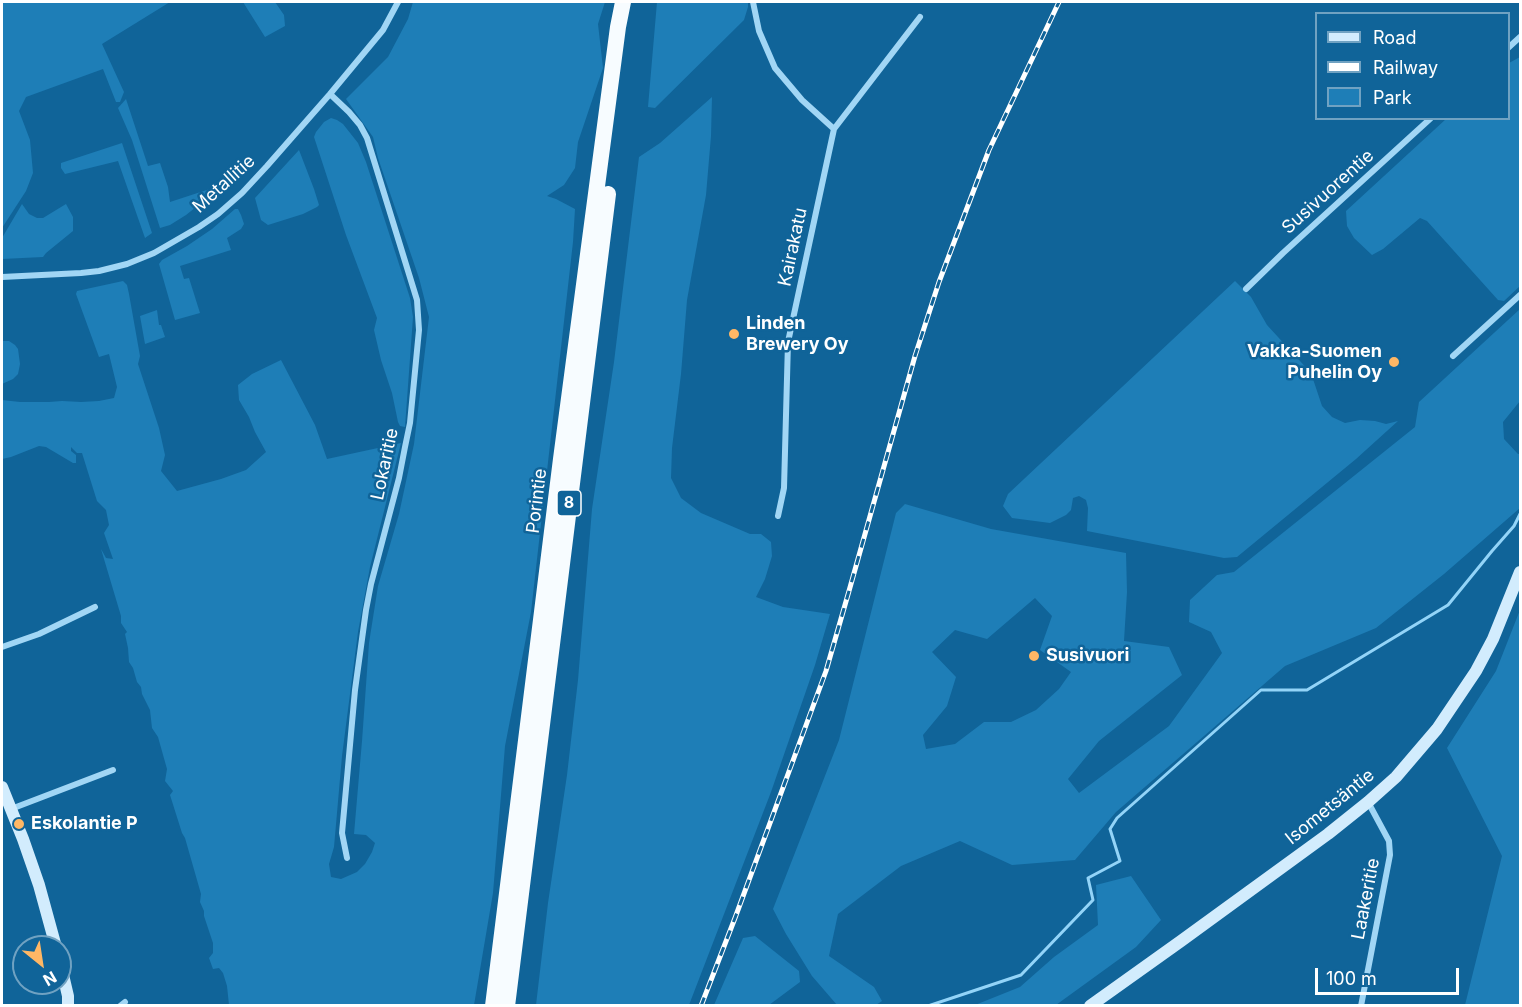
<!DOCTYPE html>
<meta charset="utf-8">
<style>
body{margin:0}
#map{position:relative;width:1522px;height:1007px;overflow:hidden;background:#106499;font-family:Inter,sans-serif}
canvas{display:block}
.frame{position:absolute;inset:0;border:3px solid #fff;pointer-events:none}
.legend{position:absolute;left:1315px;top:12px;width:195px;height:108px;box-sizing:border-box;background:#106499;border:2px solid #70a2c2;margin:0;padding:8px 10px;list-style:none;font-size:18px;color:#fff}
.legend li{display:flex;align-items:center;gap:12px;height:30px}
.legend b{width:30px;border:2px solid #70a2c2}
.north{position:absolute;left:12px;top:935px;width:60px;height:60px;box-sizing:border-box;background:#106499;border:2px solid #70a2c2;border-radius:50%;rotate:150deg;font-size:16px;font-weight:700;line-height:24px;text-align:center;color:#fff}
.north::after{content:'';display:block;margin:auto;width:21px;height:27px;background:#ffb765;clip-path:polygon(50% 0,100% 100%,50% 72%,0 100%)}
.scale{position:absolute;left:1315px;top:968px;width:144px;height:27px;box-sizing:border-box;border:3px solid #fff;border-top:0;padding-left:8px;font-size:18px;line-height:21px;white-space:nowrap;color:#fff;-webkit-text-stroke:4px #106499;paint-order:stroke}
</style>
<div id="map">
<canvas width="1522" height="1007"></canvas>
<div class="frame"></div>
<ul class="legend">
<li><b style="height:8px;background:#d2ecfd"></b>Road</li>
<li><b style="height:8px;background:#fff"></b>Railway</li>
<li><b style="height:16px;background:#1e7eb7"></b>Park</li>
</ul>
<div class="north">N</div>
<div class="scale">100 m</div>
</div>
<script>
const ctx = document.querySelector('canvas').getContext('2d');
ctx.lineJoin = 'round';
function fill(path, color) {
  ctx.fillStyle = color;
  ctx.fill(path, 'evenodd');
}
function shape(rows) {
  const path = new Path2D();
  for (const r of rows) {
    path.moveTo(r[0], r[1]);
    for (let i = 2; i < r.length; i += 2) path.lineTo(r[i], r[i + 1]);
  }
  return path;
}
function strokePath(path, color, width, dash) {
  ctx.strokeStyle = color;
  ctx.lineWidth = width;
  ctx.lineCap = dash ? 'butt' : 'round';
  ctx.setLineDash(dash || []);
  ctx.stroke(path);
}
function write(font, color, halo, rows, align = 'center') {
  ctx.font = font + ' Inter,sans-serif';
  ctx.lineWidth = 5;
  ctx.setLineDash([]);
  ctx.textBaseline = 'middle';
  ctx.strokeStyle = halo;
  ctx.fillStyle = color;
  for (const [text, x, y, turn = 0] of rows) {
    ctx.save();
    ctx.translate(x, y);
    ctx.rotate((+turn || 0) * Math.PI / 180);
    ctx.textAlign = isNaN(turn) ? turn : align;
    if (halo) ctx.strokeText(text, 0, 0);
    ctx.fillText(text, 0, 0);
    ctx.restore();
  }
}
fill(shape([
 [2,2,170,2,102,44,124,92,120,102,116,102,103,69,26,97,19,111,30,140,33,173,26,191,2,228],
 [243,2,275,2,284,15,285,26,265,37],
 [413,2,605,2,598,24,603,68,578,142,575,168,564,185,547,196,556,199,575,209,573,242,531,612,505,746,493,893,474,1005,229,1005,227,986,223,973,219,968,213,969,209,958,213,953,213,943,204,916,204,911,200,902,201,894,185,838,182,833,170,795,173,791,165,781,167,769,158,737,152,728,150,710,142,694,141,687,137,682,133,668,129,662,128,648,125,634,127,632,121,623,121,616,101,549,106,558,113,559,104,533,109,525,106,510,97,501,82,453,77,453,71,447,71,451,76,455,76,463,73,463,46,447,39,446,11,457,2,459,2,400,20,402,49,402,62,401,81,402,99,401,114,398,117,387,109,354,99,357,76,294,77,291,123,281,127,285,129,294,140,356,138,364,159,428,165,455,161,471,177,491,221,479,246,470,266,452,255,432,249,417,239,400,238,385,252,374,281,360,315,425,327,459,401,443,370,567,358,632,342,756,334,847,329,864,331,877,341,879,357,872,365,864,372,852,375,843,366,835,354,834,362,741,369,643,378,586,399,514,414,444,429,317,419,278,378,158,373,137,346,99,388,57,408,19],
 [657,2,748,2,748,7,744,20,655,108,648,107],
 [1520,57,1520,286,1504,301,1498,300,1427,221,1420,218,1383,249,1372,255,1354,238,1347,226,1346,211,1446,119,1508,118,1509,63],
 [712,97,711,136,706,195,687,300,681,374,672,448,671,478,681,498,701,513,750,534,761,534,771,542,772,556,765,579,756,597,783,607,830,614,815,665,771,792,689,1005,536,1005,548,903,567,775,578,680,592,509,614,362,639,157,660,143],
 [126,99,148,166,160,163,168,187,170,202,225,184,186,215,170,225,160,228,132,140,118,108],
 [331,118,337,120,343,124,358,143,366,162,410,298,413,317,405,427,400,426,398,422,392,393,381,360,374,330,377,318,346,235,314,137,316,132,324,122],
 [122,143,152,233,145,238,118,161,65,174,61,168,61,163],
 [299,150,314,189,319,205,317,207,303,214,268,225,261,220,255,198],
 [22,204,29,214,37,218,43,218,66,204,73,217,73,231,46,253,43,257,2,259,2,238],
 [235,209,238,209,241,215,244,224,241,229,227,238,231,250,180,266,184,279,189,278,200,313,175,320,159,264,162,260,187,246,212,229],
 [1235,281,1251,297,1267,325,1311,373,1322,406,1332,417,1345,423,1360,420,1375,421,1386,424,1398,421,1356,459,1237,557,1224,558,1087,531,1088,508,1086,500,1079,496,1073,498,1071,510,1066,515,1050,523,1012,518,1003,506,1008,494],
 [1520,309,1520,401,1503,422,1504,439,1518,454,1520,454,1520,508,1444,574,1376,628,1285,666,1116,812,1075,860,1012,865,960,841,901,866,838,914,829,956,874,987,882,1001,876,1005,837,1005,812,976,786,934,773,909,839,740,896,513,905,504,991,529,1126,553,1127,592,1124,641,1169,647,1182,675,1099,741,1068,779,1079,793,1169,726,1222,653,1211,632,1189,622,1190,600,1217,575,1234,572,1415,427,1419,402],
 [1035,598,1052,616,1040,650,1071,672,1059,689,1036,710,1011,722,984,722,955,744,926,749,923,735,947,706,956,677,932,652,955,630,987,639],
 [157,310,159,325,161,325,165,337,145,344,140,316],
 [2,341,9,341,15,345,18,349,20,364,18,374,13,379,2,384],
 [1520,610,1520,1005,1465,1005,1502,856,1447,748,1496,671],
 [1131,876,1161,920,1136,947,1056,1005,975,1005,1020,987,1054,957,1098,925,1096,885],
 [755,936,799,971,800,982,769,1005,714,1005,743,938]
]), '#1e7eb7');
strokePath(shape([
 [928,1006,1021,975,1093,900,1088,878,1120,861,1110,829,1117,818,1261,690,1307,690,1448,605,1492,551,1514,526,1520,514]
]), '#93d4f8', 3);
strokePath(shape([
 [753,2,759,31,775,68,802,100,834,129,788,342,784,488,778,516],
 [1508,48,1520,37],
 [330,94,349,112,360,125,367,138,417,300,419,330,410,423,405,447,399,478,371,584,366,610,355,690,342,833,347,858],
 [834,129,920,17],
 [2,277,81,273,99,271,127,264,154,253,199,227,218,214,242,193,267,166,330,94,383,30,398,2],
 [1246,289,1283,253,1431,118],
 [1453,356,1520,295],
 [2,647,39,634,95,607],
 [11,809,113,770],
 [120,1006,125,1002],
 [1361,1006,1390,855,1389,841,1368,802]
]), '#a1d6f5', 6);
strokePath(shape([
 [2,787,23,839,39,885,56,947],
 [60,962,68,996,68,1006],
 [1090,1006,1181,941,1328,834,1368,802,1396,777,1437,729,1476,671,1493,639,1520,572]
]), '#d2ecfd', 12);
strokePath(shape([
 [493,1006,561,459,618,27,623,2],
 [507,1006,608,194]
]), '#f7fcff', 16);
const rail = shape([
 [701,1006,735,918,826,671,849,591,915,356,939,282,989,150,1059,2]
]);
strokePath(rail, '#fff', 5);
strokePath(rail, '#106499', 3, [9]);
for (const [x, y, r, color] of [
 [734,334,6,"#ffb765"],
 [1394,362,6,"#ffb765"],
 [1034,656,6,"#ffb765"],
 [19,824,6,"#ffb765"]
]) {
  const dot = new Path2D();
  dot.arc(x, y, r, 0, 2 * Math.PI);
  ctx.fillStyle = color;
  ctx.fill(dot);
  strokePath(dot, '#106499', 2);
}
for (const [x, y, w] of [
 [569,503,24]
]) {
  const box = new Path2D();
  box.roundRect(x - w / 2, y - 13, w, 26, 4.5);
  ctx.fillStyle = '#106499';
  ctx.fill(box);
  strokePath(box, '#fff', 1.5);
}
write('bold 16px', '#fff', null, [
 ["8",569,503]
]);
write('18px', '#fff', '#106499', [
 ["Metallitie",224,184,-42],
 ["Susivuorentie",1328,192,-42],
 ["Kairakatu",793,247,-78],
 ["Lokaritie",385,464,-78],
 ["Porintie",537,501,-83],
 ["Isometsäntie",1330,807,-39],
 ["Laakeritie",1366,899,-79]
]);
write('bold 18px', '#fff', '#106499', [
 ["Linden",746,324],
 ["Brewery Oy",746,345],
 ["Vakka-Suomen",1382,352,"right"],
 ["Puhelin Oy",1382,373,"right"],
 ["Susivuori",1046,656],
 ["Eskolantie P",31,824]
], 'left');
</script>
